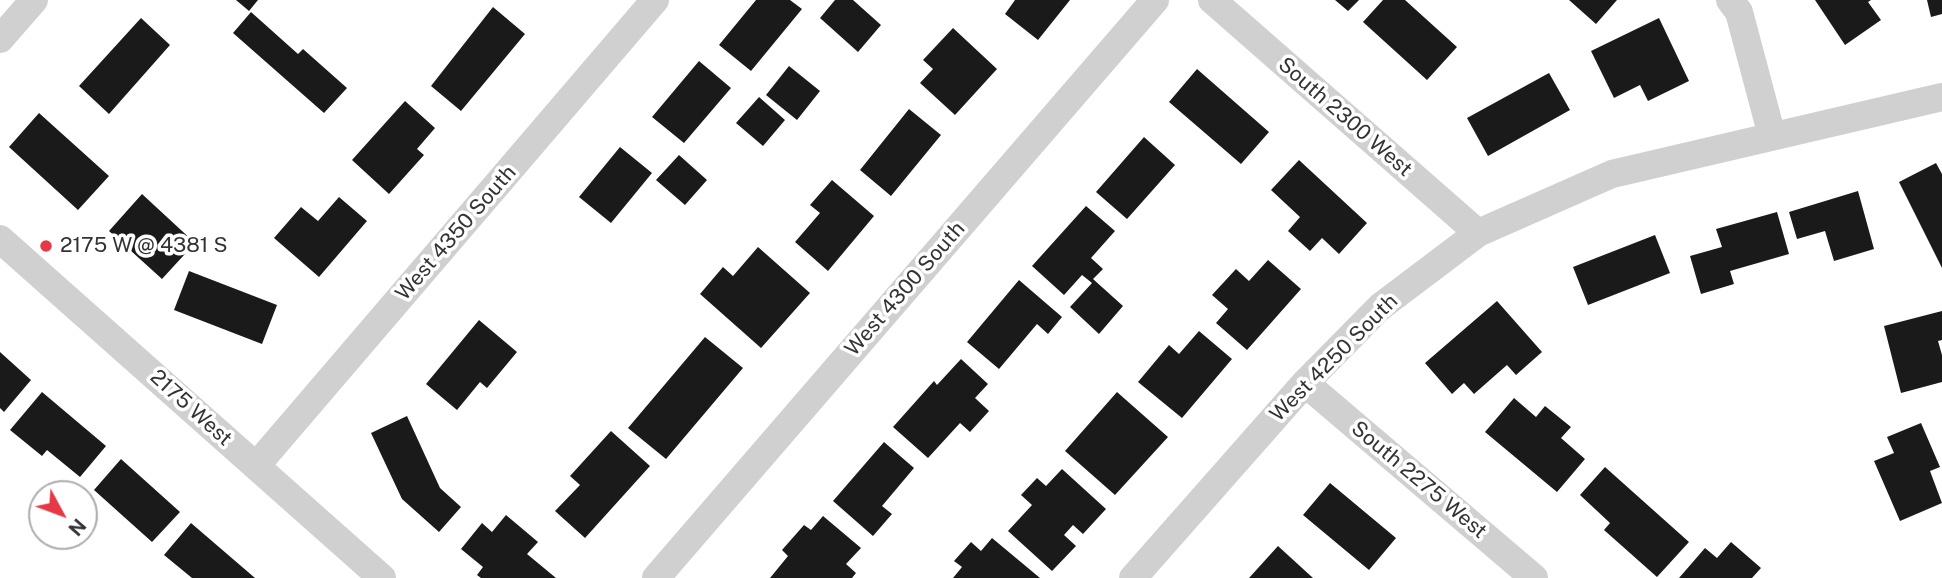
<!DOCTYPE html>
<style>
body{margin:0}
#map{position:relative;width:1942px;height:578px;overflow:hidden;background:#fff;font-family:"Public Sans",sans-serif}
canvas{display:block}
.north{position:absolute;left:28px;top:480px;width:70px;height:70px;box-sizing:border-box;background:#fff;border:2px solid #adadad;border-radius:50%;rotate:131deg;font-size:19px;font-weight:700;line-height:28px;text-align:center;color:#333}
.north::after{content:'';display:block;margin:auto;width:24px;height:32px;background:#e63946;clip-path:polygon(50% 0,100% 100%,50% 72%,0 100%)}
</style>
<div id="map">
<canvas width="1942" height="578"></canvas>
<div class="north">N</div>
</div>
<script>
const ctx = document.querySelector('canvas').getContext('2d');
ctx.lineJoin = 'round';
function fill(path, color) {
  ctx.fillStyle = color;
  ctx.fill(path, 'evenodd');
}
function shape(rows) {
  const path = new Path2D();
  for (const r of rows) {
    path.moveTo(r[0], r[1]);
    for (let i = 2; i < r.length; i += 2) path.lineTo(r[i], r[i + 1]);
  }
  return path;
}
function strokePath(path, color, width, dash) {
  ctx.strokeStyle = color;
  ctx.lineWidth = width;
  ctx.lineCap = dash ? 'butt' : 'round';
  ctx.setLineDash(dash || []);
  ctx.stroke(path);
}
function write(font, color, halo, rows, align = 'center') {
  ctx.font = font + ' "Public Sans",sans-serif';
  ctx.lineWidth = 7;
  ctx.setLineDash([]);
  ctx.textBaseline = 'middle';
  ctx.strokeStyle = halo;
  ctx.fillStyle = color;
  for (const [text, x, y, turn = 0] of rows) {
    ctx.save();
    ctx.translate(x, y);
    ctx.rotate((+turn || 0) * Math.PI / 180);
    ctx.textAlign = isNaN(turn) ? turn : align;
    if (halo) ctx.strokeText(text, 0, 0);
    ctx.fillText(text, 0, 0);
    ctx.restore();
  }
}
fill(shape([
 [236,0,258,0,249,11],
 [756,0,790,0,802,9,751,71,719,45],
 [835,0,853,0,881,25,858,52,820,18],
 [1015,0,1070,0,1038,40,1005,14],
 [1335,0,1359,0,1348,11],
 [1383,0,1405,0,1457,47,1427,80,1363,22],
 [1569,0,1617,0,1596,24],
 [1815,0,1871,0,1868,2,1881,20,1845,45],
 [1927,0,1942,0,1942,14,1931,17],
 [493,7,525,34,461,111,431,86],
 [251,12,298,54,303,49,347,88,324,113,233,33],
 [141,18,170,45,109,114,79,86],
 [1659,18,1689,81,1648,101,1640,85,1614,98,1591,51],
 [953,28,997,69,955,115,920,83,933,69,923,60],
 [699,61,731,88,684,143,652,117],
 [789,66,820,91,797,120,766,95],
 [1197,69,1269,132,1241,164,1169,102],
 [1549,73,1570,110,1488,156,1467,118],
 [759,97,785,120,763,146,736,123],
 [405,101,435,128,417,149,424,155,389,194,352,160],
 [909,109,941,135,891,196,860,170],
 [39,113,109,176,78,210,9,147],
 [1144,137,1175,165,1127,219,1096,192],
 [620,147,652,173,611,223,579,197],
 [679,155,707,180,685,205,656,180],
 [1299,160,1367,223,1339,254,1322,238,1310,251,1288,231,1300,217,1271,190],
 [1936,163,1942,174,1942,268,1899,182],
 [832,180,874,216,828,271,795,242,820,213,810,205],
 [1858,191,1874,249,1834,261,1825,231,1797,239,1789,212],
 [142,194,195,243,162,279,109,231],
 [339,197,367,221,319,277,274,238,301,207,318,221],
 [1086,206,1115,231,1091,258,1103,269,1093,279,1123,306,1099,334,1070,307,1092,283,1082,275,1064,295,1032,266],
 [1777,212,1789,254,1730,271,1734,284,1701,294,1690,256,1722,247,1716,229],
 [1655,235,1670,273,1588,305,1573,267],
 [758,247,810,293,761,348,700,294,723,267,733,276],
 [1268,260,1301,289,1247,350,1216,323,1228,309,1212,295,1236,269,1249,281],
 [189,271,277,305,262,344,174,310],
 [1019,280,1062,317,1048,334,1037,324,999,369,967,342],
 [1497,301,1542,352,1516,375,1507,365,1474,394,1464,383,1452,394,1425,363],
 [1942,311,1942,340,1938,341,1942,355,1942,382,1901,393,1884,326],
 [479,320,517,352,487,388,480,382,457,410,426,384],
 [1199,331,1232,359,1182,418,1138,382,1169,345,1179,354],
 [705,337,743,368,666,459,628,428],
 [0,352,31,380,4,412,0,408],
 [961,359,988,384,975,398,989,411,970,432,960,423,928,458,893,427,934,381,937,385],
 [42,392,106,446,80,477,47,450,42,456,10,430],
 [1117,392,1168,437,1115,495,1065,451],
 [1514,398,1536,417,1545,406,1571,427,1561,438,1585,459,1557,492,1485,432],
 [407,416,440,488,461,507,439,532,402,499,371,433],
 [1921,423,1940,467,1930,471,1942,503,1900,521,1874,461,1894,453,1887,437],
 [611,431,650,466,585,538,555,511,580,485,570,476],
 [884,442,914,468,882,506,892,514,873,536,833,501],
 [121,459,180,512,152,542,94,490],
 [1605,467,1689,542,1657,577,1604,530,1610,523,1580,495],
 [1062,469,1106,509,1083,534,1073,525,1064,535,1076,546,1052,571,1008,531,1032,505,1021,495,1037,478,1046,486],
 [1330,483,1396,538,1369,570,1303,515],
 [506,515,538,542,527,554,556,578,481,578,477,575,483,567,461,549,482,523,492,532],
 [823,516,861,548,846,564,856,573,852,578,770,578,788,556,782,550,804,525,811,530],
 [191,523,255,578,192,578,164,555],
 [992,538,1040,578,953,578,962,567,954,561,971,542,981,551],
 [1731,542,1761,568,1752,578,1679,578,1705,548,1717,558],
 [1278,546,1313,578,1249,578]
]), '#1a1a1a');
strokePath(shape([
 [1212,0,1478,233],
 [1730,0,1739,12,1772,136],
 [0,39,34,0],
 [0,239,382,578],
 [1305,383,1534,578],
 [256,466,655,0],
 [656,578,1155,0],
 [1133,578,1305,383,1380,307,1478,233,1612,174,1942,97]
]), '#d0d0d0', 28);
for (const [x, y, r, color] of [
 [46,246,7,"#e63946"]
]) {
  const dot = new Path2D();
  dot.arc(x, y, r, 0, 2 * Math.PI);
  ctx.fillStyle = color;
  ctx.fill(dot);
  strokePath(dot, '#fff', 2.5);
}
write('21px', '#333', '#fff', [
 ["South 2300 West",1345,117,41],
 ["West 4350 South",456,233,-49],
 ["West 4300 South",905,289,-49],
 ["West 4250 South",1334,358,-45],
 ["2175 West",191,408,42],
 ["South 2275 West",1419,480,40]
]);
write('21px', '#333', '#fff', [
 ["2175 W @ 4381 S",60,246]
], 'left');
</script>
